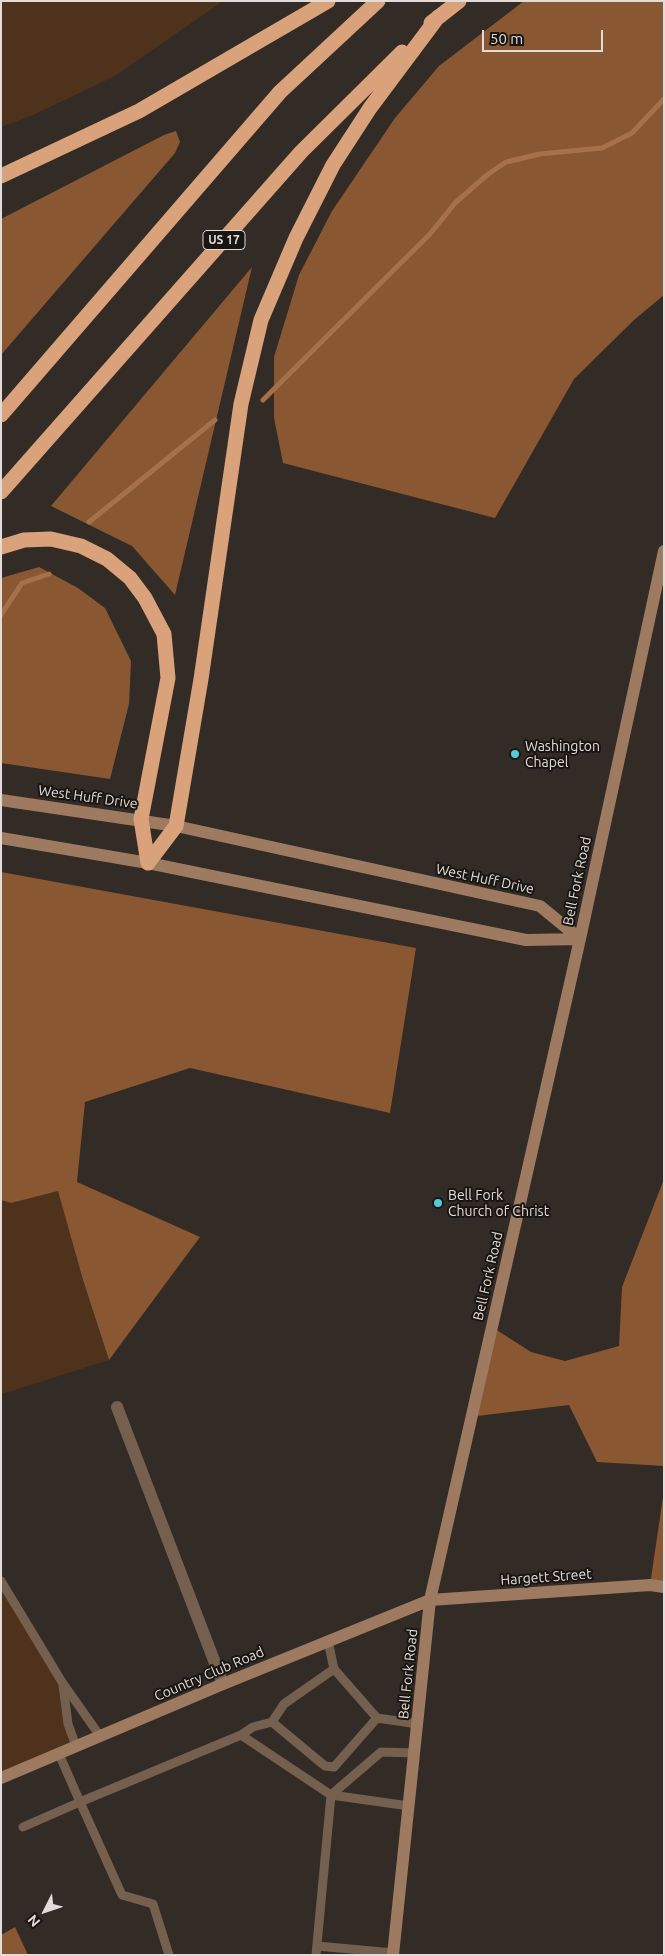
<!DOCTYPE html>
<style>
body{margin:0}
#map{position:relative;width:665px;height:1956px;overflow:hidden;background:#332b26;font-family:Ubuntu,sans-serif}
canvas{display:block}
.frame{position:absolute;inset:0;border:2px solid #e2dcd9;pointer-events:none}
.north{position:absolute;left:20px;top:1886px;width:50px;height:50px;-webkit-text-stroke:4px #181512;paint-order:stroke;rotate:229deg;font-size:14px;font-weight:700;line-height:20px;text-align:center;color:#e2dcd9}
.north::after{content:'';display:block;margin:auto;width:18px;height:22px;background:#e2dcd9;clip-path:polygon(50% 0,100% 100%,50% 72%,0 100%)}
.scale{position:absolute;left:482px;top:30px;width:121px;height:22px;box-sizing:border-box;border:2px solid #e2dcd9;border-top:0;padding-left:6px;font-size:15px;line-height:18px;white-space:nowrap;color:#e2dcd9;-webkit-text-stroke:4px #181512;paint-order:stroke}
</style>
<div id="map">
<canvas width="665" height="1956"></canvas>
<div class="frame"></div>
<div class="north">N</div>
<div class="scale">50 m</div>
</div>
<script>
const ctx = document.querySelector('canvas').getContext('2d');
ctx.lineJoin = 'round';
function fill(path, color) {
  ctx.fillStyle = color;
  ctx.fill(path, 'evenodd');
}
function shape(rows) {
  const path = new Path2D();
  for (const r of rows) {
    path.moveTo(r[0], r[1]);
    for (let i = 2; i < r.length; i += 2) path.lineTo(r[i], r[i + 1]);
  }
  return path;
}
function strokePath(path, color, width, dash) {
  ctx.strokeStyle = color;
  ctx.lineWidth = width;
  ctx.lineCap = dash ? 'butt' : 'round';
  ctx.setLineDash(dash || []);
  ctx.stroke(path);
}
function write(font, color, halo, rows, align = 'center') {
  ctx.font = font + ' Ubuntu,sans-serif';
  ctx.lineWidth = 4;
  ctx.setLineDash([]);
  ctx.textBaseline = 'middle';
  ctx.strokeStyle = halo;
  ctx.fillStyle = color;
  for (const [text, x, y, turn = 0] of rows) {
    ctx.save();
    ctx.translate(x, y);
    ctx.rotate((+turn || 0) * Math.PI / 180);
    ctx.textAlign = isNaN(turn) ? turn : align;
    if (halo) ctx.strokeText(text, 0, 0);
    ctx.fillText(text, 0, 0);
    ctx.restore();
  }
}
fill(shape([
 [1,1,223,1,115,76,31,116,1,127],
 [58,1190,83,1280,109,1360,2,1394,1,1200,11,1203],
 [1,1581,62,1682,76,1746,1,1778]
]), '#4f321c');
fill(shape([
 [524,1,664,1,664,295,634,320,574,379,495,518,283,463,274,418,274,357,299,275,332,211,395,118,439,66],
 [176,131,180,142,175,153,1,355,1,219,164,135],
 [252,267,175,595,132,546,51,506],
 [39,567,78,588,105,608,131,661,129,704,110,779,1,763,1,578],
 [1,872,416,948,390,1113,190,1068,85,1102,77,1182,200,1237,109,1360,83,1280,58,1191,11,1203,1,1200],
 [664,1179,664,1466,597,1462,569,1405,477,1416,492,1327,531,1352,565,1361,619,1346,622,1287],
 [664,1490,664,1587,650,1585],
 [15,1927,28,1955,1,1955,1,1935]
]), '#895732');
strokePath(shape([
 [263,400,430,234,455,203,487,175,506,162,540,154,602,148,632,133,664,99],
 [89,522,215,420],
 [1,615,22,583,49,574]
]), '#a5714b', 5);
strokePath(shape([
 [1,1581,62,1682,100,1736],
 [328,1641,334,1669,284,1704,272,1722,325,1766,334,1767,377,1718],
 [334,1669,377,1718,418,1724],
 [63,1685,68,1724,76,1746],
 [241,1735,253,1727,272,1722],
 [59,1754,80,1802,241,1735,331,1795,381,1752,415,1753],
 [23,1827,80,1802,122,1895,153,1904,169,1955],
 [317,1946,394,1953],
 [316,1955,331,1795,409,1806]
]), '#755f4f', 9);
strokePath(shape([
 [117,1407,223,1684]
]), '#755f4f', 12);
strokePath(shape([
 [1,800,176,826,540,906,580,939],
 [1,838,148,863,526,940,580,939],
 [1,1778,223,1684,430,1600,650,1585,664,1587],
 [393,1955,430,1600,580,939,664,551]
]), '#9e7a61', 12);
strokePath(shape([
 [431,23,459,1],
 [1,176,139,111,328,1],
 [1,415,280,92,378,1],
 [1,492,301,152,402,52],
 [1,547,24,540,51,539,81,546,107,559,130,578,145,598,164,634,168,678,141,819,148,863],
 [148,863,176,826,201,679,241,404,261,320,296,238,333,165,370,108,438,17]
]), '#d9a27b', 15);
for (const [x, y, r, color] of [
 [515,754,5,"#53cbda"],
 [438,1203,5,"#53cbda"]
]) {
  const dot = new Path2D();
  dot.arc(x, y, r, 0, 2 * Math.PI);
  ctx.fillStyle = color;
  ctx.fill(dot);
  strokePath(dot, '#181512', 2);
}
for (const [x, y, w] of [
 [224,240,42]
]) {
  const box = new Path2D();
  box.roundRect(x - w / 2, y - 9.5, w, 19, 4);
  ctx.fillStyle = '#181512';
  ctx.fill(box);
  strokePath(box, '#e2dcd9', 1);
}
write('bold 12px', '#e2dcd9', null, [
 ["US 17",224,240]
]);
write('14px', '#e2dcd9', '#181512', [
 ["Washington",525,746],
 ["Chapel",525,762],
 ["Bell Fork",448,1195],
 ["Church of Christ",448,1211]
], 'left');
write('14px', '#e2dcd9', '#181512', [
 ["West Huff Drive",88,797,8],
 ["West Huff Drive",485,879,12],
 ["Bell Fork Road",577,881,-78],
 ["Bell Fork Road",488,1276,-77],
 ["Hargett Street",546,1577,-4],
 ["Country Club Road",209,1674,-23],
 ["Bell Fork Road",408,1674,-84]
]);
</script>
